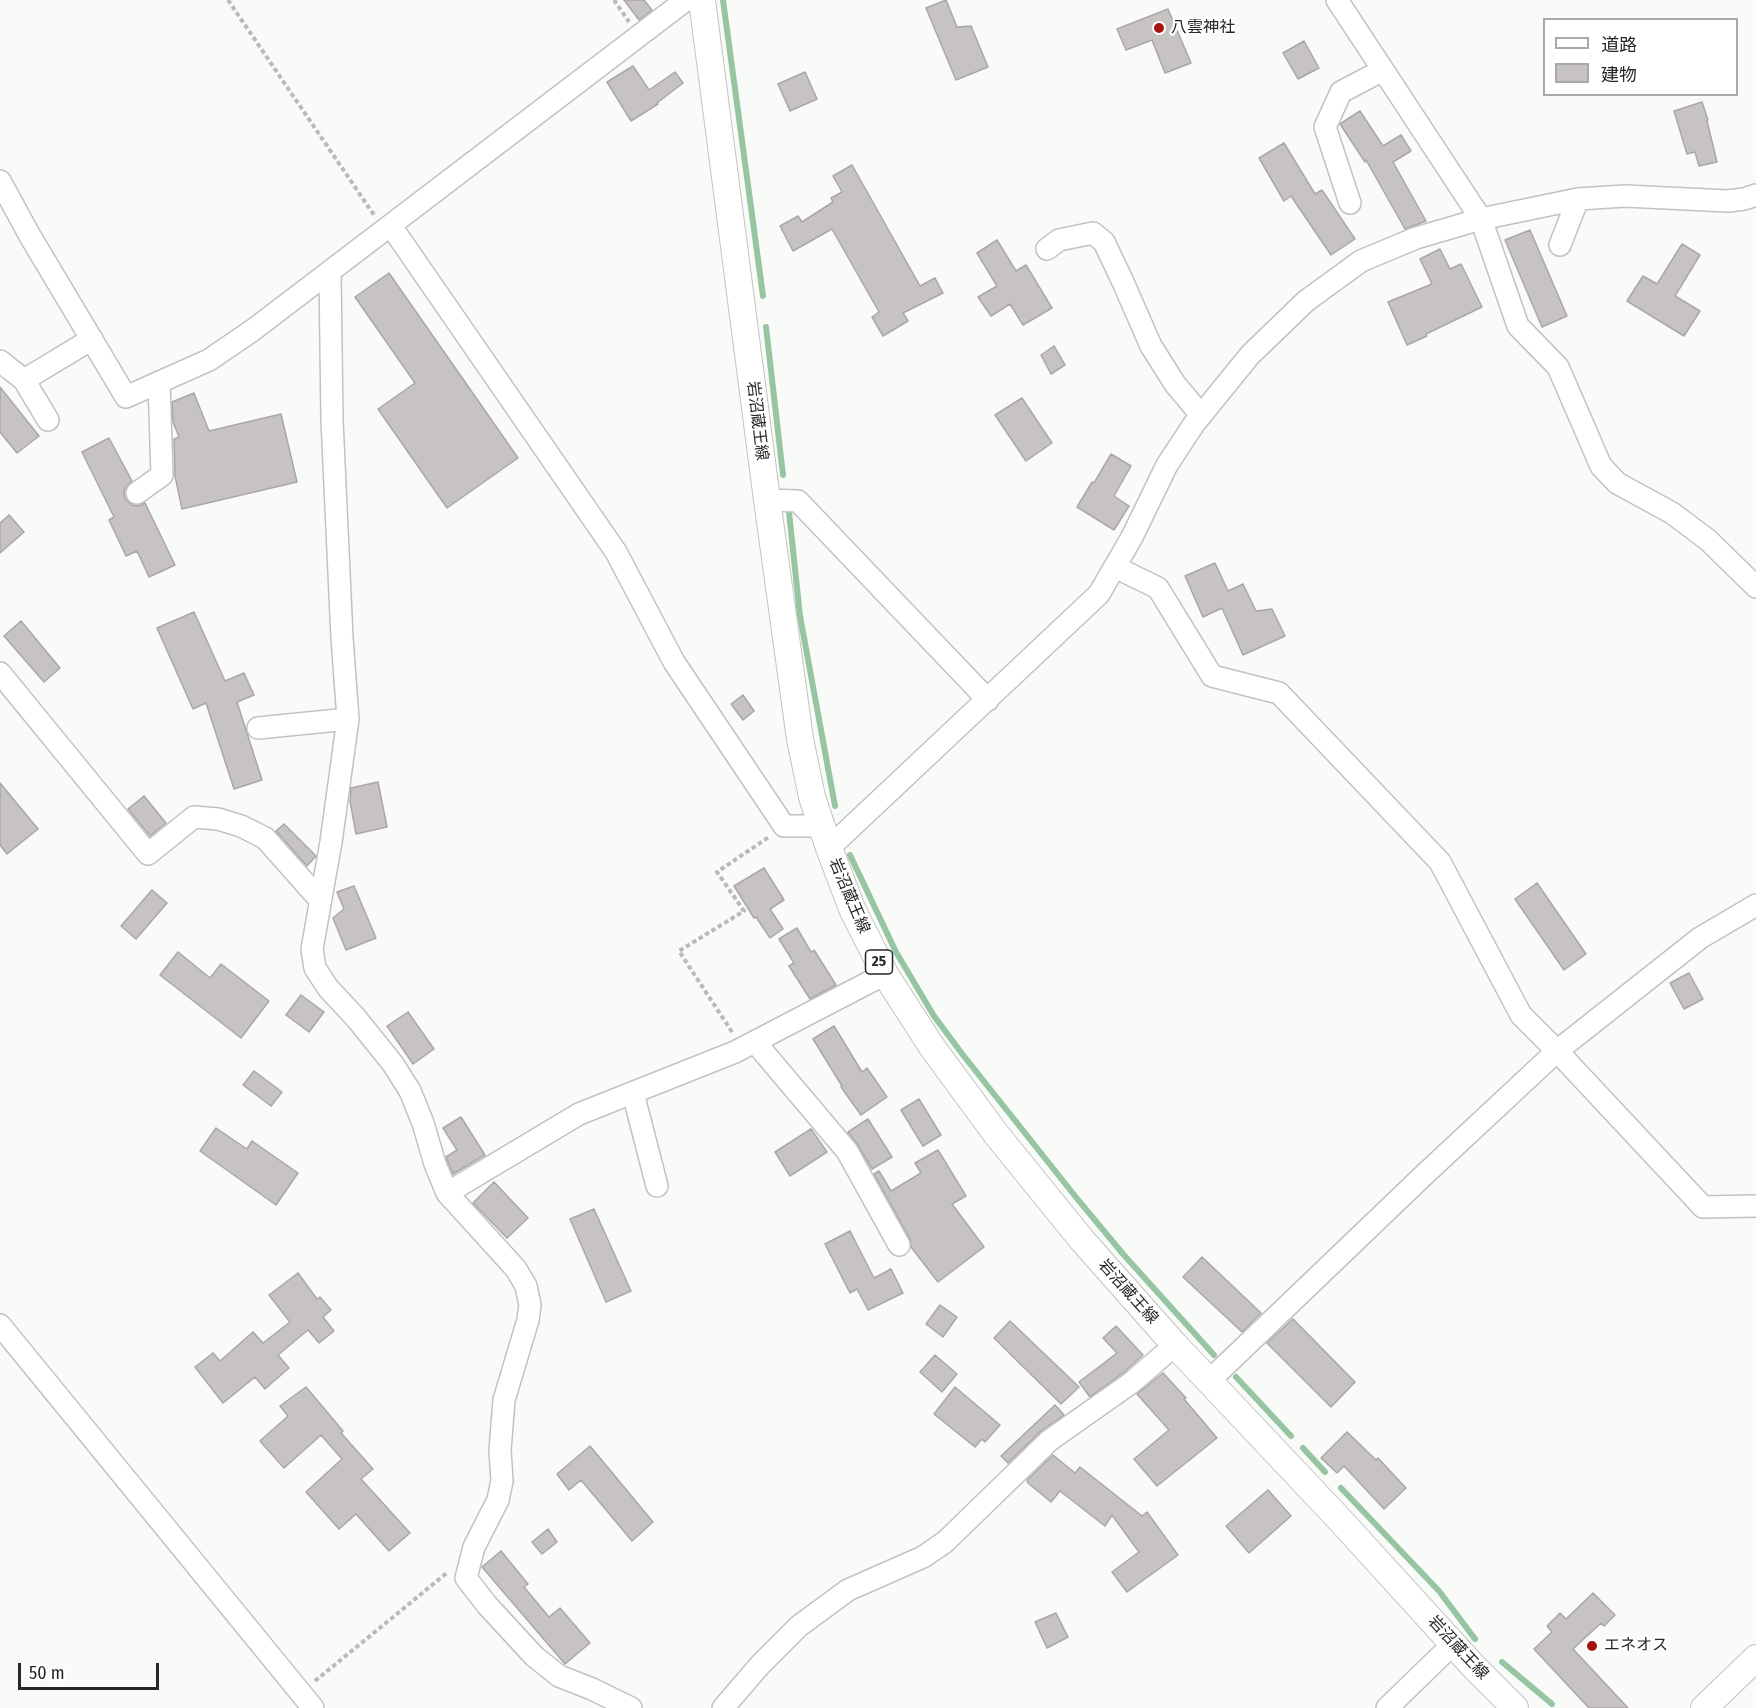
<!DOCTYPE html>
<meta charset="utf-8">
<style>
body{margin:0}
#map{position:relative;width:1756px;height:1708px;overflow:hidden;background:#f9fbf9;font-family:"Fira Sans Condensed","Noto Sans JP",sans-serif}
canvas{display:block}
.legend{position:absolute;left:1543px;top:18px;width:195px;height:78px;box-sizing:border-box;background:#fff;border:2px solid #a8a9a8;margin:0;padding:8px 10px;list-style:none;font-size:18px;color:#262726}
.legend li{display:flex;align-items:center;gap:12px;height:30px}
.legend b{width:30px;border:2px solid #a8a9a8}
.scale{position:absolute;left:18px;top:1663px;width:141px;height:27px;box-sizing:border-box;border:3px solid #262726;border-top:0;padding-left:8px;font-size:18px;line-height:21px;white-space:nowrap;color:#262726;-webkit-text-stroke:4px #fff;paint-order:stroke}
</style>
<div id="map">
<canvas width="1756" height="1708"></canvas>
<ul class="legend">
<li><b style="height:8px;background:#fff"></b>道路</li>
<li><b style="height:16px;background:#c6c3c2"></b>建物</li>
</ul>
<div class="scale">50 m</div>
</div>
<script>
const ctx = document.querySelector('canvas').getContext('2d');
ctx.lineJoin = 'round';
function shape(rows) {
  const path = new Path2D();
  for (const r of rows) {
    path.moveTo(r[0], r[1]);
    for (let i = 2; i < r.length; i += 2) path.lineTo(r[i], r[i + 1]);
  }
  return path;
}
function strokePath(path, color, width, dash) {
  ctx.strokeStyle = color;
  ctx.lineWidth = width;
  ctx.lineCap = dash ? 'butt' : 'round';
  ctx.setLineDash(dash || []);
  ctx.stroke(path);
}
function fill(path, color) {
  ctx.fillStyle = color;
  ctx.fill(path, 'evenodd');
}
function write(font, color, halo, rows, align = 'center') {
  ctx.font = font + ' "Fira Sans Condensed","Noto Sans JP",sans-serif';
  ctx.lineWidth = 4.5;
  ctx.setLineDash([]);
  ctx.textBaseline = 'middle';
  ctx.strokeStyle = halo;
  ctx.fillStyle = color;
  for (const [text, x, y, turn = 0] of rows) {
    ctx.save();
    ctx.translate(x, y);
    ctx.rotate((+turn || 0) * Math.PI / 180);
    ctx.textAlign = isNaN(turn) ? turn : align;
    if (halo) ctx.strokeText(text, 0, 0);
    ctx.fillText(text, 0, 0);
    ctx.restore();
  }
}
strokePath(shape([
 [723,0,763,296],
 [766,327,783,475],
 [789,512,800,616,835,806],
 [850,855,896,952,934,1016,963,1055,1075,1196,1123,1254,1214,1355],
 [1236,1377,1291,1436],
 [1303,1448,1325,1472],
 [1341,1488,1439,1591,1475,1639],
 [1502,1662,1552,1704]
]), '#97c5a2', 6);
const building = shape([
 [624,0,644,0,652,10,639,20,624,0],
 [946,0,957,27,971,26,988,67,956,80,926,8,946,0],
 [1168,9,1191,63,1165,73,1152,40,1126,50,1117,29,1168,9],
 [1304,41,1319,68,1298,79,1283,53,1304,41],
 [633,66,649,90,675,72,683,83,657,103,658,104,631,121,607,82,633,66],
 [805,72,817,99,790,111,778,84,805,72],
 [1702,102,1708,120,1707,121,1717,162,1699,166,1695,152,1687,154,1674,111,1702,102],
 [1360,111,1383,146,1401,135,1411,151,1393,162,1426,221,1405,229,1366,160,1365,162,1340,124,1360,111],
 [1284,143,1315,194,1322,190,1355,239,1331,255,1291,196,1284,201,1259,158,1284,143],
 [852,165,920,286,935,278,943,293,903,313,908,321,883,336,872,317,879,312,832,229,793,251,780,226,798,216,802,222,833,202,831,198,842,192,833,176,852,165],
 [1530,230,1567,316,1542,327,1505,240,1530,230],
 [997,240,1016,271,1026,265,1052,308,1023,325,1010,304,991,316,978,297,997,286,977,253,997,240],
 [1682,244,1700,255,1675,296,1700,311,1684,336,1627,301,1643,276,1657,284,1682,244],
 [1440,249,1450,269,1461,264,1482,307,1426,334,1427,336,1407,345,1388,302,1432,284,1420,259,1440,249],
 [389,273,518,458,447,508,378,409,415,383,355,297,389,273],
 [1054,346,1065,365,1051,374,1041,355,1054,346],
 [0,387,39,436,17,453,0,432,0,387],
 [194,393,209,431,281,414,297,482,182,509,175,476,174,439,179,437,173,422,172,402,194,393],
 [1022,398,1052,443,1026,461,995,415,1022,398],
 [109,438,132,481,125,488,124,494,126,500,132,505,139,506,145,503,175,565,149,577,137,551,126,556,109,520,114,517,82,452,109,438],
 [1111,454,1131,466,1114,496,1129,506,1114,530,1077,507,1092,482,1094,483,1111,454],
 [9,515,24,532,0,553,0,523,9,515],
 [1215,563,1228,591,1243,584,1256,611,1272,609,1285,636,1243,655,1222,608,1203,617,1185,576,1215,563],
 [194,612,225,681,244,673,254,695,237,702,262,780,234,789,206,703,193,709,157,628,194,612],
 [21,621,60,668,44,682,4,636,21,621],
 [743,695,754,711,743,720,731,704,743,695],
 [378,782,387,827,356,834,350,801,351,788,378,782],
 [0,783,38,829,7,854,0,845,0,783],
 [144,796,166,823,150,836,128,809,144,796],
 [284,824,316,856,307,866,276,831,284,824],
 [764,868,784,900,770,909,783,929,770,938,756,917,754,918,734,886,764,868],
 [1537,883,1586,954,1564,970,1515,899,1537,883],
 [354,886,376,938,346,950,333,918,344,909,337,892,354,886],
 [152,890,167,903,136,939,121,926,152,890],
 [797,928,811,952,814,950,836,985,810,999,789,966,794,963,779,939,797,928],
 [178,952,210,978,221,964,269,1001,241,1038,160,975,178,952],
 [1689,973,1703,999,1684,1009,1670,983,1689,973],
 [301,995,324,1012,309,1032,286,1015,301,995],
 [408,1012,434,1049,413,1064,387,1026,408,1012],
 [834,1026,862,1072,867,1068,887,1097,861,1115,841,1087,842,1086,813,1039,834,1026],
 [254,1071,282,1092,271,1106,243,1085,254,1071],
 [919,1099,941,1135,923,1146,901,1110,919,1099],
 [461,1117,485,1155,453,1174,446,1157,457,1150,443,1128,461,1117],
 [868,1119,892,1157,872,1169,858,1145,848,1132,868,1119],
 [216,1128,247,1149,252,1141,298,1173,276,1205,200,1151,216,1128],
 [811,1129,827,1152,790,1176,775,1152,811,1129],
 [938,1150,966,1196,952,1204,984,1247,938,1282,911,1247,910,1239,874,1174,879,1171,891,1191,921,1173,915,1163,938,1150],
 [494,1182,528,1218,507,1238,473,1203,494,1182],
 [594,1209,631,1291,606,1302,570,1219,594,1209],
 [850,1231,874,1278,891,1269,903,1293,868,1310,857,1289,850,1293,825,1244,850,1231],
 [1202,1257,1261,1313,1242,1332,1183,1277,1202,1257],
 [298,1273,317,1299,320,1297,331,1310,323,1317,334,1331,319,1343,308,1330,278,1355,289,1368,265,1389,255,1377,223,1403,195,1367,213,1353,220,1361,253,1332,263,1343,290,1322,269,1295,298,1273],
 [940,1305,957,1317,943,1337,926,1324,940,1305],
 [1293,1319,1355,1382,1331,1407,1267,1343,1293,1319],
 [1010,1321,1079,1387,1061,1404,994,1338,1010,1321],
 [1116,1326,1143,1355,1123,1373,1090,1397,1079,1382,1117,1353,1103,1338,1116,1326],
 [935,1355,957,1374,942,1392,920,1372,935,1355],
 [1163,1373,1186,1398,1184,1399,1217,1438,1157,1486,1134,1459,1169,1430,1137,1394,1163,1373],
 [306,1387,343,1431,341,1433,373,1469,361,1479,410,1533,389,1551,356,1514,339,1529,306,1492,342,1459,321,1435,284,1468,260,1441,288,1416,280,1406,306,1387],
 [955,1387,1000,1425,985,1442,982,1439,975,1447,934,1414,955,1387],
 [1055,1405,1064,1415,1041,1431,1008,1463,1001,1456,1055,1405],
 [1347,1432,1376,1460,1378,1458,1406,1488,1384,1509,1344,1466,1337,1473,1321,1458,1347,1432],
 [590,1446,653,1522,632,1541,581,1480,569,1490,557,1474,590,1446],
 [1053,1455,1075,1473,1080,1467,1142,1516,1147,1512,1178,1555,1127,1592,1112,1572,1139,1552,1112,1515,1105,1526,1060,1491,1051,1502,1028,1483,1027,1480,1053,1455],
 [1268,1490,1291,1516,1249,1553,1226,1526,1268,1490],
 [548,1529,557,1542,542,1554,532,1542,548,1529],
 [501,1551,528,1584,524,1587,549,1617,560,1608,590,1643,565,1664,482,1567,501,1551],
 [1593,1593,1615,1615,1604,1626,1601,1623,1573,1649,1628,1708,1589,1708,1534,1649,1552,1632,1547,1626,1560,1613,1566,1619,1593,1593],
 [1056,1613,1068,1637,1047,1648,1035,1622,1056,1613]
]);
fill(building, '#c6c3c2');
strokePath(building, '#aba7a7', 1.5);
const minor = shape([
 [1337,0,1481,219,1518,326,1558,367,1601,466,1617,483,1672,513,1708,540,1756,587],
 [0,181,30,236,126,397,209,360,253,330,686,0],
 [1350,203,1325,127,1341,92,1383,70],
 [391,226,616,552,674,662,784,826,822,826],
 [1560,245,1578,199],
 [1047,249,1059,240,1093,233,1104,242,1123,282,1151,346,1175,384,1201,415],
 [330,272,332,420,342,638,348,719,331,842,312,949,315,968,328,988,356,1018,393,1064,410,1091,423,1123,435,1164,447,1193,516,1269,526,1286,530,1305,528,1320,504,1400,500,1450,502,1481,498,1500,474,1547,466,1578,487,1605,534,1656,559,1676,592,1689,631,1708],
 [0,361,24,380,92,339],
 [24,380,48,420],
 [137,493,162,475,159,382],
 [767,500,798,501,988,700],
 [1115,567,1158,588,1212,676,1279,693,1440,862,1521,1015,1557,1051,1703,1207,1756,1206],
 [0,673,148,854,194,817,218,819,241,826,265,838,320,900],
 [258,728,348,719],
 [829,848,1099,594,1132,537,1167,465,1194,424,1250,355,1306,301,1361,261,1416,238,1481,219,1578,199,1625,196,1728,201,1744,199,1756,195],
 [755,1042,847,1151,899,1245],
 [633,1093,657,1186],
 [447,1193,579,1114,735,1052,885,974],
 [0,1325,313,1708],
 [1209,1381,1424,1175,1557,1051,1700,938,1756,905],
 [723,1708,760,1665,799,1626,848,1590,923,1557,945,1542,1050,1440,1131,1383,1175,1345],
 [1387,1708,1453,1644]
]);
const major = shape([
 [702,0,767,500,800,739,812,797,829,848,853,911,885,974,932,1047,996,1134,1082,1240,1175,1345,1341,1521,1475,1668,1515,1708],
 [1704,1708,1756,1658]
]);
strokePath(minor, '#c0c3c1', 24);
strokePath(major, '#c0c3c1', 28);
strokePath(shape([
 [228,0,374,215],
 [614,0,629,22],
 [732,1032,679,951,744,911,717,872,769,837],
 [315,1681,448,1572]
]), '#b9bab9', 4, [4.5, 3]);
strokePath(minor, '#fff', 21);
strokePath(major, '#fff', 26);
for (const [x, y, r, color] of [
 [1159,28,6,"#a71212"],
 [1592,1646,6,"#a71212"]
]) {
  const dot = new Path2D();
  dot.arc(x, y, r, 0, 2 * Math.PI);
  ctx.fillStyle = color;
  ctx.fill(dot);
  strokePath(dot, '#fff', 2);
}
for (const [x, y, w] of [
 [879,962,27]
]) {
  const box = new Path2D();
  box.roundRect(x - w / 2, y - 12, w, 24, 4.5);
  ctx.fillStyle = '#fff';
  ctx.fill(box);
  strokePath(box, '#262726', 1.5);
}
write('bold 15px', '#262726', null, [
 ["25",879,962]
]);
write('16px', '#262726', '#fff', [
 ["八雲神社",1171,28],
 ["エネオス",1604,1646]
], 'left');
write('16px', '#262726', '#fff', [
 ["岩沼蔵王線",757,421,83],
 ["岩沼蔵王線",849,896,67],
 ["岩沼蔵王線",1128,1292,48],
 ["岩沼蔵王線",1458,1648,47]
]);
</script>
